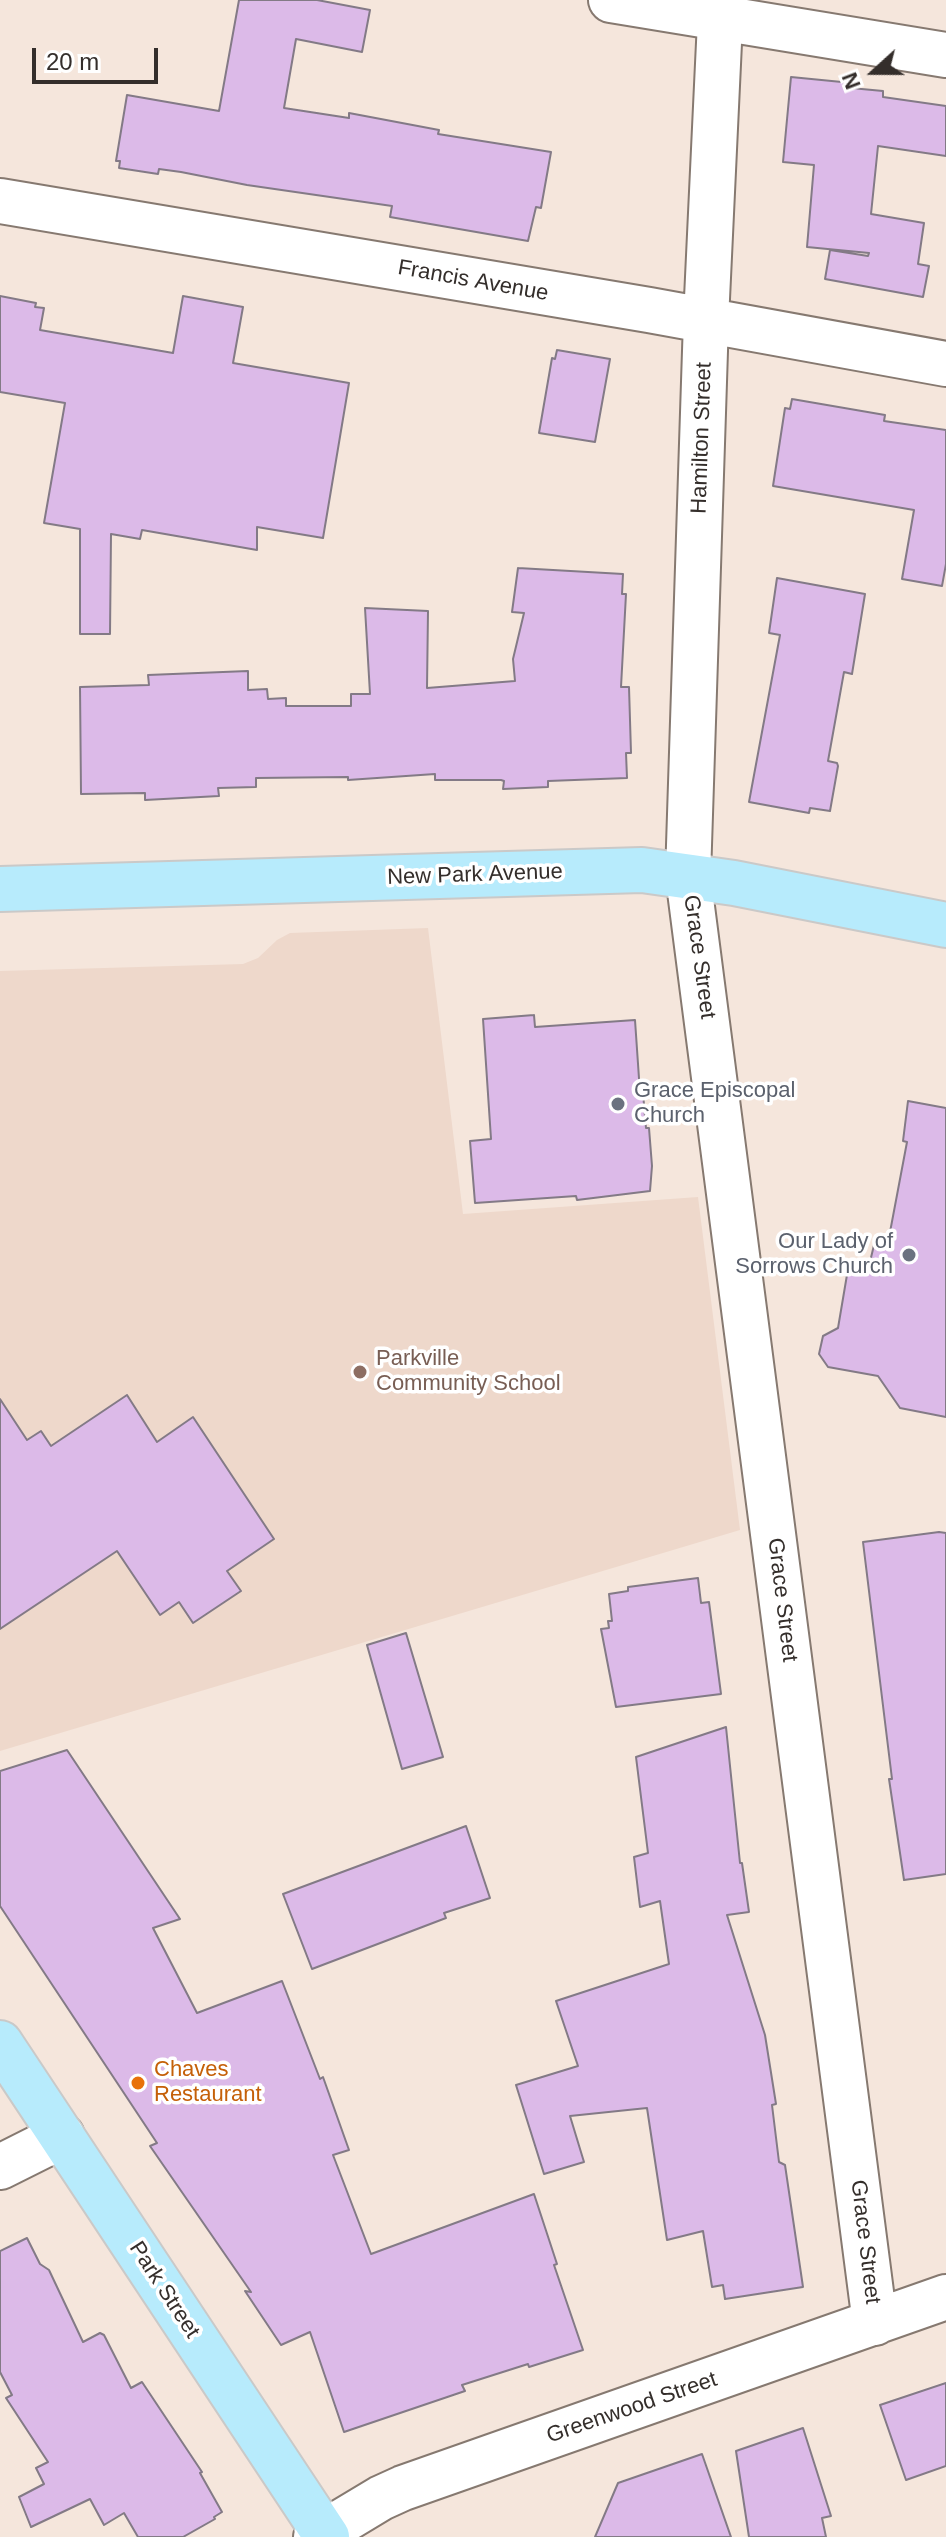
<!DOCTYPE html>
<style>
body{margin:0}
#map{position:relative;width:946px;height:2537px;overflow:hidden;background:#f5e6dc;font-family:Arial,sans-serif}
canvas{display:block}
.north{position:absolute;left:834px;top:32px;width:80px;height:80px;-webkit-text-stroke:6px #fff;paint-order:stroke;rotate:249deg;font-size:22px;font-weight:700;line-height:32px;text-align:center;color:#342e2b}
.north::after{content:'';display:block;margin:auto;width:28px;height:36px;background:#342e2b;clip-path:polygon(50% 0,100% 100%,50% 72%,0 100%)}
.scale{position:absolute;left:32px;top:48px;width:126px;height:36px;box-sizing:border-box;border:4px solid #342e2b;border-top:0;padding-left:10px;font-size:24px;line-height:28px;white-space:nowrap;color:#342e2b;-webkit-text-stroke:6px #fff;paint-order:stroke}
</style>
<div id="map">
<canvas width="946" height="2537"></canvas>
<div class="north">N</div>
<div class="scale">20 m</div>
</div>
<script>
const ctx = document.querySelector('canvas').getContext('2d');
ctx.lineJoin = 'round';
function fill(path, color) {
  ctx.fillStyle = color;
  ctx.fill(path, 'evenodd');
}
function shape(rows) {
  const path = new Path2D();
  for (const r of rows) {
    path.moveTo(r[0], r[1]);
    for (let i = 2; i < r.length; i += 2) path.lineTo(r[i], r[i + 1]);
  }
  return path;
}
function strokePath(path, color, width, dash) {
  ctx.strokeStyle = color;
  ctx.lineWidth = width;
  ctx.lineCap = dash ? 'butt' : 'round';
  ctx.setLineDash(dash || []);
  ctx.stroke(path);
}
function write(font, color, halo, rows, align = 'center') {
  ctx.font = font + ' Arial,sans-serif';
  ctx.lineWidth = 7;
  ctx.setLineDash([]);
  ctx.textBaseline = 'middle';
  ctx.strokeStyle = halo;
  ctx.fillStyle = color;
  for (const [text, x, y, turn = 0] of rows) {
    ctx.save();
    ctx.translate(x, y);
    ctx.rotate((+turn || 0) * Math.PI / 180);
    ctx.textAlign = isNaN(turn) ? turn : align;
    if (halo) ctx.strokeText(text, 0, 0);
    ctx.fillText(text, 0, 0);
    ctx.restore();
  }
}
fill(shape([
 [428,928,463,1214,698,1197,740,1530,0,1751,0,971,243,964,258,958,277,940,290,933]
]), '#eed8cb');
const building = shape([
 [239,0,317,0,370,10,362,52,296,39,284,108,349,118,349,113,439,130,438,134,551,152,541,208,536,207,528,241,390,217,392,206,247,185,181,172,159,169,158,174,119,168,120,161,116,161,127,95,219,111,239,0],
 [791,77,852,83,851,88,883,91,883,97,946,106,946,156,878,146,871,214,924,223,918,264,929,266,923,297,825,279,830,250,868,256,869,253,807,247,814,165,783,162,791,77],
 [0,296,36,303,35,307,44,308,40,330,173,353,183,296,243,307,233,363,349,383,323,538,257,527,257,550,142,530,140,539,111,534,110,634,80,634,80,529,44,523,65,403,0,392,0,296],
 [557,350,610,359,595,442,539,433,552,358,555,359,557,350],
 [792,399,885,415,884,421,946,430,946,564,942,586,902,579,914,510,773,486,785,408,790,409,792,399],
 [518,568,623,574,622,594,626,594,621,687,629,687,631,753,626,753,627,778,548,781,548,787,503,789,504,781,501,780,435,780,435,774,348,780,348,777,256,778,256,787,218,788,219,796,145,800,145,793,81,794,80,687,149,685,148,675,248,671,248,690,267,689,268,699,286,698,286,706,351,706,351,694,370,694,365,608,428,611,427,688,515,681,513,659,524,613,512,612,518,568],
 [777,578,865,594,852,674,844,672,828,761,837,763,838,766,830,811,810,808,809,813,749,802,780,635,769,633,777,578],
 [534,1015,535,1027,635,1020,640,1093,643,1093,646,1128,649,1128,652,1166,650,1191,577,1200,576,1196,475,1203,470,1141,491,1139,483,1019,534,1015],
 [908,1101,946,1108,946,1417,900,1408,878,1376,828,1367,819,1354,823,1336,838,1328,849,1263,869,1266,874,1245,887,1248,907,1142,903,1141,908,1101],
 [127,1395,157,1442,193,1417,274,1539,227,1571,241,1591,193,1623,179,1602,160,1615,117,1551,0,1629,0,1399,27,1440,41,1431,51,1446,127,1395],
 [939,1532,946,1533,946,1874,904,1880,889,1779,892,1779,885,1722,863,1542,939,1532],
 [698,1578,701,1603,709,1602,721,1694,616,1707,601,1629,609,1628,608,1621,612,1621,609,1594,628,1591,628,1587,698,1578],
 [406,1633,443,1757,402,1769,367,1645,406,1633],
 [726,1727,740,1863,742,1863,749,1912,727,1915,765,2035,776,2104,772,2105,779,2162,785,2165,803,2287,725,2299,723,2285,712,2287,703,2231,667,2240,647,2108,570,2116,584,2162,544,2174,516,2085,578,2066,556,2001,669,1964,660,1901,640,1907,634,1857,648,1853,636,1757,726,1727],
 [67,1750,180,1919,153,1928,197,2013,282,1981,320,2079,323,2077,349,2150,333,2155,371,2254,534,2194,557,2264,554,2265,583,2350,529,2367,528,2364,462,2385,465,2391,344,2432,310,2332,281,2345,245,2291,251,2292,150,2146,157,2143,0,1906,0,1771,67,1750],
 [466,1826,490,1898,444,1913,446,1918,312,1969,283,1894,466,1826],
 [27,2238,40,2264,49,2270,83,2342,100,2333,104,2335,131,2388,142,2382,202,2472,200,2473,222,2512,214,2517,215,2519,183,2537,138,2537,124,2513,104,2525,90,2499,31,2527,19,2497,44,2484,36,2468,48,2462,6,2398,12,2395,0,2372,0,2251,27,2238],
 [946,2383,946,2466,906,2480,880,2405,946,2383],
 [803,2428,831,2516,822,2518,826,2537,749,2537,736,2451,803,2428],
 [702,2454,731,2537,595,2537,618,2483,702,2454]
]);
fill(building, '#dcbae8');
strokePath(building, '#837a86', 2);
const minor = shape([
 [611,0,946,55],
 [721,0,706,320,688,876,875,2323],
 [0,201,649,310,946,364],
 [0,2167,62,2136],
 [316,2537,381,2498,403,2488,946,2297]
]);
const major = shape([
 [0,889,642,870,734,883,946,925],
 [0,2043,327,2537]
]);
strokePath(minor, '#867970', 48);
strokePath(major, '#cac9c8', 48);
strokePath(minor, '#fff', 44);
strokePath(major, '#b7ebfc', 44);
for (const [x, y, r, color] of [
 [618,1104,8,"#6b7280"],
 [909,1255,8,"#6b7280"],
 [360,1372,8,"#8d6e63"],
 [138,2083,8,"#e8710a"]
]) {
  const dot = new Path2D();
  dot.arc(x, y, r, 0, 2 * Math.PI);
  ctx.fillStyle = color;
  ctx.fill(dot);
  strokePath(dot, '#fff', 3);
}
write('22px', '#342e2b', '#fff', [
 ["Francis Avenue",473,281,10],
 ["Hamilton Street",702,438,-88],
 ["New Park Avenue",475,875,-2],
 ["Grace Street",699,957,82],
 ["Grace Street",782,1600,83],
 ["Grace Street",865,2242,83],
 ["Park Street",164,2290,57],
 ["Greenwood Street",632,2408,-19]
]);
write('22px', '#5b616d', '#fff', [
 ["Grace Episcopal",634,1091],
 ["Church",634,1116],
 ["Our Lady of",893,1242,"right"],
 ["Sorrows Church",893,1267,"right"]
], 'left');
write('22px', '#785e54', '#fff', [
 ["Parkville",376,1359],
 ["Community School",376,1384]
], 'left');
write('22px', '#c56008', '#fff', [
 ["Chaves",154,2070],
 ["Restaurant",154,2095]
], 'left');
</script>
